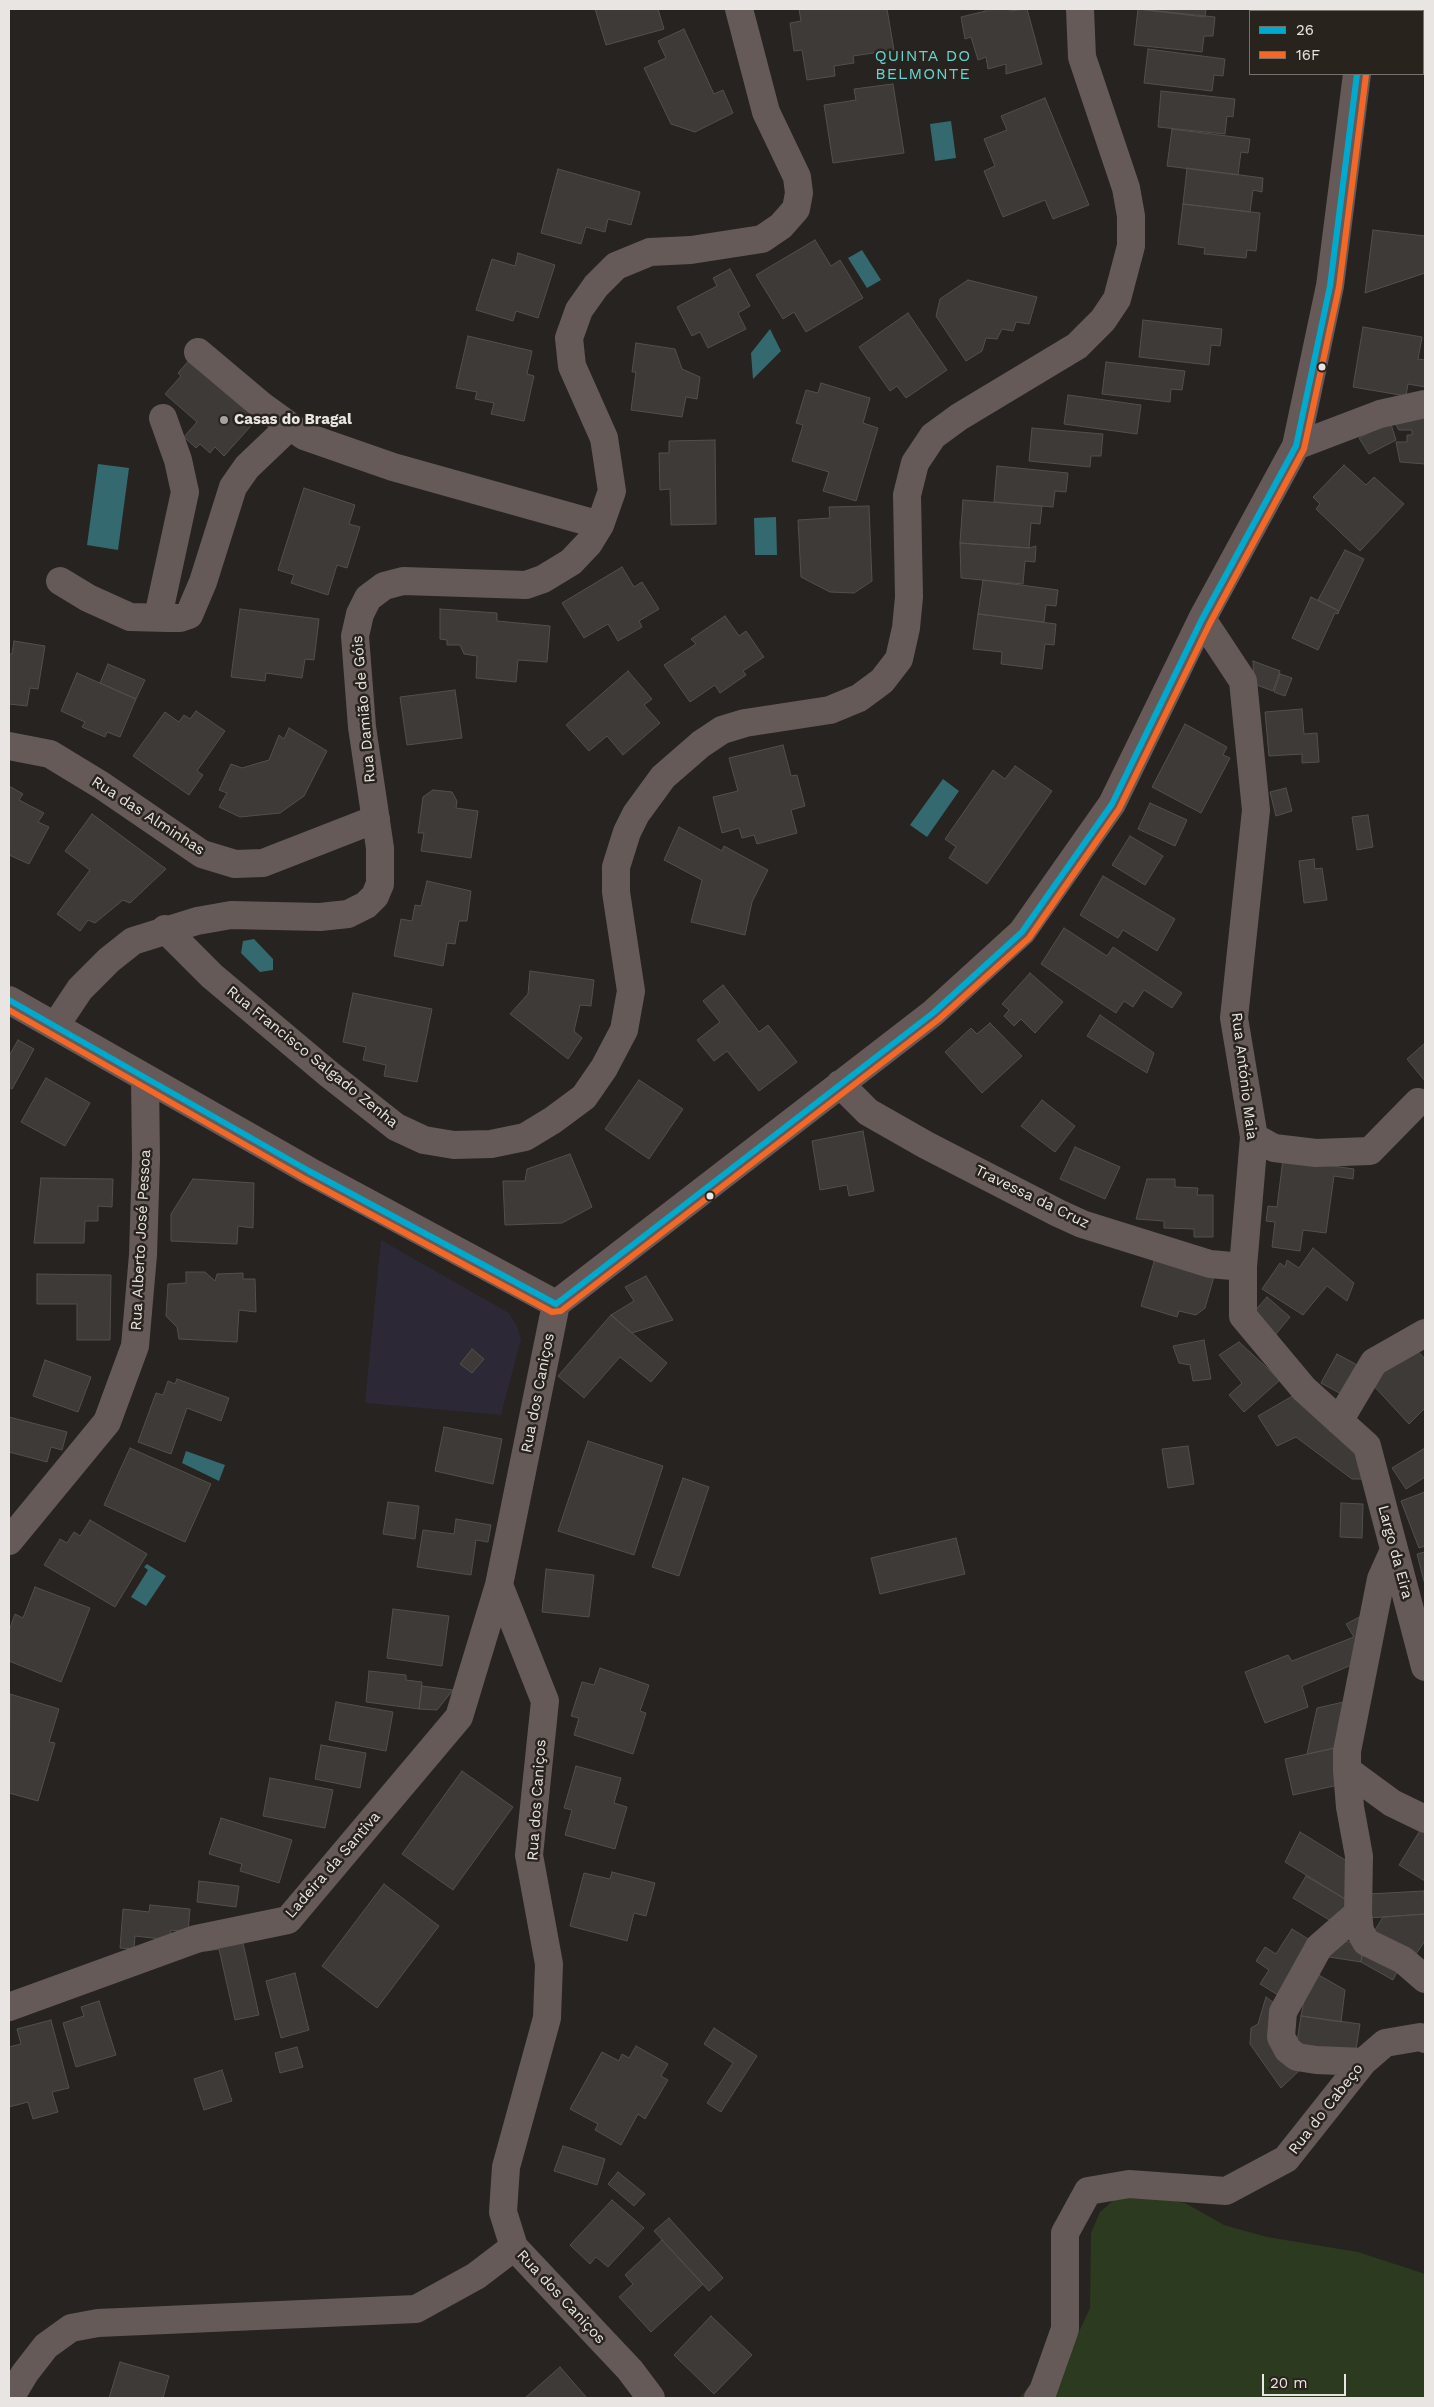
<!DOCTYPE html>
<meta charset="utf-8">
<style>
body{margin:0}
#map{position:relative;width:1434px;height:2407px;overflow:hidden;background:#262321;font-family:"Work Sans",sans-serif}
canvas{display:block}
.frame{position:absolute;inset:0;border:10px solid #e9e5e2;pointer-events:none}
.legend{position:absolute;left:1249px;top:10px;width:175px;height:65px;box-sizing:border-box;background:#29231e;border:1px solid #76716c;margin:0;padding:6px 9px;list-style:none;font-size:15px;color:#e9e5e2}
.legend li{display:flex;align-items:center;gap:10px;height:25px}
.legend b{width:25px;border:1px solid #76716c}
.scale{position:absolute;left:1262px;top:2374px;width:84px;height:22px;box-sizing:border-box;border:2px solid #e9e5e2;border-top:0;padding-left:6px;font-size:15px;line-height:18px;white-space:nowrap;color:#e9e5e2;-webkit-text-stroke:4px #29231e;paint-order:stroke}
</style>
<div id="map">
<canvas width="1434" height="2407"></canvas>
<div class="frame"></div>
<ul class="legend">
<li><b style="height:6px;background:#00a9ce"></b>26</li>
<li><b style="height:6px;background:#f36827"></b>16F</li>
</ul>
<div class="scale">20 m</div>
</div>
<script>
const ctx = document.querySelector('canvas').getContext('2d');
ctx.lineJoin = 'round';
function fill(path, color) {
  ctx.fillStyle = color;
  ctx.fill(path, 'evenodd');
}
function shape(rows) {
  const path = new Path2D();
  for (const r of rows) {
    path.moveTo(r[0], r[1]);
    for (let i = 2; i < r.length; i += 2) path.lineTo(r[i], r[i + 1]);
  }
  return path;
}
function strokePath(path, color, width, dash) {
  ctx.strokeStyle = color;
  ctx.lineWidth = width;
  ctx.lineCap = dash ? 'butt' : 'round';
  ctx.setLineDash(dash || []);
  ctx.stroke(path);
}
function write(font, color, halo, rows, align = 'center') {
  ctx.font = font + ' "Work Sans",sans-serif';
  ctx.lineWidth = 5;
  ctx.setLineDash([]);
  ctx.textBaseline = 'middle';
  ctx.strokeStyle = halo;
  ctx.fillStyle = color;
  for (const [text, x, y, turn = 0] of rows) {
    ctx.save();
    ctx.translate(x, y);
    ctx.rotate((+turn || 0) * Math.PI / 180);
    ctx.textAlign = isNaN(turn) ? turn : align;
    if (halo) ctx.strokeText(text, 0, 0);
    ctx.fillText(text, 0, 0);
    ctx.restore();
  }
}
fill(shape([
 [381,1240,509,1313,517,1326,521,1339,501,1415,365,1403]
]), '#2c2836');
fill(shape([
 [1147,2196,1185,2203,1224,2225,1267,2237,1358,2252,1425,2274,1425,2398,1019,2398,1077,2336,1090,2308,1091,2233,1100,2212,1116,2198]
]), '#2c3a1f');
fill(shape([
 [951,121,956,158,935,161,930,124],
 [862,250,881,280,867,288,848,258],
 [770,329,781,351,753,379,751,353],
 [98,464,129,468,118,550,87,545],
 [776,517,777,555,755,555,754,518],
 [943,779,959,791,927,837,910,825],
 [254,939,273,959,273,970,260,972,241,953,243,941],
 [186,1451,225,1465,219,1481,182,1463],
 [147,1564,166,1576,146,1606,131,1597,148,1570,144,1567]
]), '#346a6f');
const building = shape([
 [595,9,658,9,664,29,606,45,595,9],
 [799,9,887,9,894,50,853,56,854,63,834,66,835,76,807,80,802,50,794,51,790,23,801,21,799,9],
 [985,9,1010,9,1010,11,1027,9,1042,64,1006,74,1006,64,988,69,986,57,978,60,971,37,965,39,961,17,986,11,985,9],
 [1138,9,1215,17,1213,36,1204,36,1202,52,1134,45,1138,9],
 [1138,9,1206,9,1205,17,1138,9],
 [684,29,714,94,723,90,733,113,695,132,671,124,644,68,666,58,658,41,684,29],
 [1148,49,1225,59,1223,76,1214,75,1212,91,1144,83,1148,49],
 [893,84,904,153,833,163,824,105,856,100,854,89,893,84],
 [1161,91,1235,99,1233,117,1227,116,1225,134,1158,127,1161,91],
 [1045,98,1089,205,1053,219,1045,200,1003,217,984,171,995,166,984,139,1007,130,1001,116,1045,98],
 [1172,129,1250,139,1248,153,1241,152,1238,175,1167,166,1172,129],
 [1187,168,1263,178,1262,192,1253,190,1250,212,1183,204,1187,168],
 [558,169,640,192,631,225,608,219,605,232,586,227,581,244,541,233,558,169],
 [1183,204,1260,213,1256,251,1247,250,1246,258,1204,254,1205,248,1178,244,1183,204],
 [1373,230,1425,236,1425,273,1365,293,1373,230],
 [815,240,831,266,840,260,863,298,806,332,794,312,783,319,756,275,815,240],
 [518,253,555,265,538,318,516,311,513,321,476,310,492,259,515,266,518,253],
 [730,269,750,306,738,313,746,329,708,348,700,332,692,336,677,307,717,286,713,278,730,269],
 [968,280,1037,297,1029,324,1016,322,1013,331,1002,329,997,339,986,338,982,351,966,361,936,316,940,299,968,280],
 [908,313,947,370,906,398,897,386,890,391,859,347,908,313],
 [1143,320,1222,329,1220,346,1211,345,1209,365,1139,357,1143,320],
 [1363,327,1422,337,1418,359,1425,360,1425,387,1408,384,1406,396,1353,387,1363,327],
 [468,336,532,351,527,374,534,376,524,421,491,414,494,403,475,399,477,392,456,388,468,336],
 [636,343,675,349,682,369,700,377,697,399,686,397,682,417,631,410,636,372,632,372,636,343],
 [191,358,258,418,224,456,215,447,210,453,200,444,196,448,184,437,197,422,165,394,181,376,178,373,191,358],
 [1106,362,1185,371,1182,390,1171,389,1170,402,1102,394,1106,362],
 [821,383,870,398,863,423,878,428,856,501,823,491,829,472,792,461,803,425,796,423,806,390,818,393,821,383],
 [1068,395,1141,405,1137,434,1064,424,1068,395],
 [1425,411,1425,464,1400,462,1396,442,1407,442,1407,435,1412,435,1412,430,1399,430,1393,420,1425,411],
 [1390,421,1396,440,1369,454,1359,438,1390,421],
 [1032,428,1103,434,1101,456,1091,456,1090,467,1029,461,1032,428],
 [715,440,716,524,671,525,670,489,660,490,659,453,669,453,669,441,715,440],
 [1344,465,1366,485,1374,477,1404,504,1360,551,1316,509,1320,504,1313,497,1344,465],
 [997,466,1068,473,1066,492,1055,491,1053,507,994,502,997,466],
 [304,488,355,505,349,524,360,527,347,568,337,565,328,595,291,583,294,575,278,570,304,488],
 [963,500,1042,506,1040,524,1031,523,1029,548,960,543,963,500],
 [869,506,872,581,854,593,830,592,801,577,798,520,830,518,829,507,869,506],
 [960,543,1029,548,1036,546,1035,562,1025,561,1023,584,961,578,960,543],
 [1345,550,1364,559,1339,611,1318,600,1345,550],
 [622,567,634,587,642,582,659,609,639,621,642,627,618,641,608,624,584,638,562,603,622,567],
 [983,580,1058,590,1056,606,1046,605,1044,622,978,614,983,580],
 [1311,597,1339,611,1338,614,1335,613,1318,650,1292,638,1311,597],
 [240,609,319,619,314,660,305,659,302,678,266,673,265,681,231,677,240,609],
 [440,609,497,613,497,621,550,626,547,662,518,660,516,682,476,678,477,656,464,654,460,645,447,645,447,640,440,639,440,609],
 [978,614,1056,624,1054,645,1045,644,1042,669,1001,664,1002,652,973,649,978,614],
 [725,616,739,636,746,631,764,657,743,671,746,675,720,693,715,685,690,702,664,665,696,644,691,639,725,616],
 [14,641,45,646,38,689,30,688,27,706,9,704,9,654,12,654,14,641],
 [1253,661,1280,671,1273,691,1254,684,1253,661],
 [108,664,145,680,136,699,100,683,108,664],
 [628,671,652,699,644,705,660,723,623,755,607,736,589,751,566,725,628,671],
 [77,673,136,699,120,737,107,732,105,737,82,727,85,722,61,711,77,673],
 [1280,674,1292,678,1285,696,1274,692,1280,674],
 [455,690,462,738,407,745,400,697,455,690],
 [1302,709,1304,734,1317,733,1319,762,1302,763,1302,754,1269,756,1265,712,1302,709],
 [196,711,225,731,197,771,203,775,189,795,133,756,165,712,179,722,184,715,190,719,196,711],
 [1185,724,1227,747,1223,755,1230,758,1201,813,1152,787,1185,724],
 [289,728,327,751,304,796,280,813,240,817,219,807,227,793,219,790,231,764,242,768,269,760,279,735,284,739,289,728],
 [783,745,791,776,797,775,805,806,791,810,797,833,757,844,754,835,742,838,739,828,722,833,713,797,738,791,729,758,783,745],
 [1015,766,1052,791,987,884,949,858,956,847,945,839,993,770,1005,779,1015,766],
 [9,786,23,794,19,800,44,813,38,822,49,827,29,864,9,855,9,786],
 [1286,788,1292,811,1276,816,1270,792,1286,788],
 [433,790,452,792,457,801,456,808,478,811,471,858,421,851,424,833,418,833,423,797,433,790],
 [1150,803,1187,820,1175,846,1138,829,1150,803],
 [92,814,166,869,130,903,123,900,95,923,88,920,80,931,57,914,90,870,65,851,92,814],
 [1368,815,1373,847,1357,850,1352,817,1368,815],
 [679,827,722,851,724,846,768,870,752,902,745,935,691,922,702,880,664,860,679,827],
 [1130,836,1163,856,1145,885,1112,865,1130,836],
 [1314,859,1315,869,1322,868,1327,900,1304,903,1299,861,1314,859],
 [1103,876,1175,919,1157,951,1123,930,1118,938,1080,915,1103,876],
 [427,881,471,891,467,921,459,921,455,944,447,943,443,966,394,956,401,919,412,921,415,905,421,906,427,881],
 [1064,928,1107,956,1113,947,1182,993,1172,1008,1144,990,1133,1007,1124,1001,1116,1013,1041,964,1064,928],
 [530,971,594,980,591,1006,580,1005,574,1031,582,1038,568,1059,510,1014,528,994,530,971],
 [1030,973,1063,1002,1035,1033,1021,1019,1014,1026,1004,1016,1009,1010,1002,1004,1030,973],
 [723,985,759,1032,768,1025,797,1062,759,1091,727,1051,714,1061,697,1040,720,1022,703,1001,723,985],
 [353,993,432,1009,417,1082,384,1076,386,1065,363,1060,366,1047,343,1042,353,993],
 [1100,1015,1154,1053,1147,1073,1087,1036,1100,1015],
 [990,1023,1022,1056,982,1093,945,1052,971,1028,977,1034,990,1023],
 [18,1040,34,1049,12,1089,9,1087,9,1056,18,1040],
 [1425,1043,1425,1081,1407,1059,1425,1043],
 [46,1078,90,1103,65,1146,21,1122,46,1078],
 [639,1080,683,1109,649,1159,605,1129,639,1080],
 [1042,1100,1075,1126,1055,1152,1021,1126,1042,1100],
 [863,1131,874,1191,849,1196,847,1185,820,1190,812,1141,863,1131],
 [1075,1147,1120,1167,1105,1199,1060,1179,1075,1147],
 [570,1154,592,1207,562,1223,505,1225,503,1181,525,1181,527,1169,570,1154],
 [1283,1159,1354,1169,1353,1179,1334,1176,1326,1233,1303,1230,1300,1251,1272,1247,1275,1222,1266,1221,1268,1206,1277,1207,1283,1159],
 [41,1178,113,1179,112,1207,98,1206,98,1221,85,1221,84,1243,34,1243,41,1178],
 [193,1179,254,1183,253,1228,238,1226,237,1244,171,1241,171,1214,193,1179],
 [1147,1179,1175,1179,1175,1187,1198,1188,1197,1195,1213,1195,1213,1237,1194,1237,1194,1229,1164,1228,1164,1221,1136,1219,1147,1179],
 [1313,1248,1354,1283,1347,1301,1327,1286,1303,1315,1262,1289,1280,1263,1285,1267,1287,1260,1299,1268,1313,1248],
 [1156,1255,1215,1273,1205,1308,1196,1315,1179,1311,1177,1317,1141,1306,1156,1255],
 [186,1272,205,1272,215,1281,217,1274,243,1273,243,1279,255,1279,256,1312,239,1310,237,1342,179,1339,177,1327,166,1316,168,1284,186,1283,186,1272],
 [37,1274,111,1275,110,1340,77,1340,77,1304,37,1304,37,1274],
 [646,1276,673,1320,632,1333,611,1315,634,1301,625,1287,646,1276],
 [1267,1297,1290,1317,1276,1334,1252,1314,1267,1297],
 [611,1315,667,1363,651,1382,620,1357,584,1398,558,1376,611,1315],
 [1204,1340,1211,1379,1193,1381,1190,1365,1179,1363,1173,1346,1204,1340],
 [1239,1342,1280,1380,1244,1412,1229,1395,1242,1383,1219,1355,1239,1342],
 [1412,1345,1425,1359,1425,1408,1409,1424,1372,1384,1412,1345],
 [472,1349,484,1359,472,1373,460,1364,472,1349],
 [1337,1354,1361,1367,1345,1396,1321,1383,1337,1354],
 [45,1360,91,1377,78,1412,33,1396,45,1360],
 [177,1379,229,1398,221,1421,187,1408,171,1454,138,1442,156,1393,163,1395,168,1381,175,1384,177,1379],
 [1296,1394,1355,1446,1363,1479,1352,1479,1296,1437,1277,1446,1258,1416,1296,1394],
 [9,1417,67,1432,62,1450,51,1447,47,1462,9,1452,9,1417],
 [444,1427,502,1439,493,1484,435,1471,444,1427],
 [588,1441,663,1466,634,1555,558,1531,588,1441],
 [1188,1446,1194,1484,1168,1488,1162,1449,1188,1446],
 [130,1448,211,1484,185,1542,104,1505,130,1448],
 [1425,1448,1425,1477,1406,1489,1392,1468,1425,1448],
 [683,1478,709,1487,679,1576,652,1567,683,1478],
 [1425,1492,1425,1546,1419,1548,1401,1501,1425,1492],
 [388,1502,419,1506,415,1539,383,1534,388,1502],
 [1341,1503,1363,1504,1362,1538,1340,1537,1341,1503],
 [456,1519,491,1525,488,1542,476,1540,471,1575,417,1567,423,1530,454,1534,456,1519],
 [90,1520,147,1554,115,1607,44,1565,60,1539,67,1543,74,1532,80,1536,90,1520],
 [956,1538,965,1574,880,1594,871,1558,956,1538],
 [1425,1552,1425,1585,1417,1554,1425,1552],
 [546,1569,594,1575,589,1617,542,1612,546,1569],
 [35,1587,90,1608,61,1682,9,1661,9,1631,15,1614,23,1618,35,1587],
 [393,1609,449,1616,442,1666,387,1658,393,1609],
 [1367,1613,1361,1661,1302,1686,1308,1707,1265,1723,1245,1672,1288,1655,1292,1661,1354,1637,1346,1624,1367,1613],
 [600,1668,649,1685,640,1711,646,1713,633,1754,574,1735,579,1718,571,1716,582,1682,594,1685,600,1668],
 [369,1671,406,1675,406,1680,422,1682,419,1709,366,1702,369,1671],
 [422,1686,453,1690,437,1710,419,1709,422,1686],
 [10,1694,59,1709,49,1742,55,1743,38,1801,9,1793,10,1694],
 [1348,1701,1335,1748,1307,1754,1317,1708,1348,1701],
 [336,1702,393,1712,386,1751,329,1740,336,1702],
 [321,1745,366,1753,360,1788,315,1779,321,1745],
 [1335,1748,1343,1784,1293,1795,1285,1759,1335,1748],
 [576,1766,621,1778,614,1803,627,1807,615,1849,565,1835,572,1810,564,1808,576,1766],
 [462,1771,513,1807,453,1890,402,1854,462,1771],
 [270,1778,333,1790,325,1828,263,1816,270,1778],
 [221,1818,292,1840,279,1883,240,1871,242,1864,209,1854,221,1818],
 [1421,1829,1425,1831,1425,1881,1399,1865,1421,1829],
 [1300,1832,1350,1863,1350,1902,1285,1862,1300,1832],
 [612,1872,655,1883,646,1916,634,1913,627,1941,570,1926,584,1873,610,1879,612,1872],
 [1306,1876,1350,1902,1336,1924,1293,1898,1306,1876],
 [199,1881,239,1886,236,1907,197,1902,199,1881],
 [384,1884,439,1926,377,2008,322,1966,384,1884],
 [1424,1891,1425,1914,1369,1918,1368,1894,1424,1891],
 [150,1905,190,1909,188,1932,171,1930,170,1940,135,1936,134,1949,120,1948,123,1909,149,1912,150,1905],
 [1425,1914,1425,1941,1411,1961,1372,1935,1383,1917,1425,1914],
 [1292,1929,1313,1942,1278,1995,1260,1984,1269,1970,1256,1961,1265,1947,1276,1954,1292,1929],
 [241,1934,259,2015,235,2020,219,1949,206,1951,204,1942,241,1934],
 [1335,1940,1364,1944,1361,1962,1323,1956,1335,1940],
 [1363,1945,1400,1966,1393,1980,1361,1962,1363,1945],
 [1310,1970,1345,1990,1341,2022,1301,2016,1310,1970],
 [295,1973,309,2030,281,2038,266,1981,295,1973],
 [1266,1997,1278,2006,1304,2066,1281,2088,1250,2044,1251,2028,1258,2024,1266,1997],
 [99,2001,116,2055,76,2067,63,2023,84,2016,81,2007,99,2001],
 [1301,2016,1360,2024,1355,2056,1296,2048,1301,2016],
 [51,2020,69,2088,52,2092,58,2112,33,2119,28,2102,9,2107,9,2047,21,2044,17,2029,51,2020],
 [714,2028,757,2056,721,2112,707,2103,733,2063,704,2044,714,2028],
 [636,2046,668,2064,661,2076,668,2080,645,2119,638,2114,621,2145,595,2130,598,2124,570,2109,602,2052,619,2061,622,2054,629,2058,636,2046],
 [297,2047,303,2067,280,2073,275,2053,297,2047],
 [222,2070,232,2101,204,2110,194,2079,222,2070],
 [563,2146,605,2159,597,2185,554,2171,563,2146],
 [618,2172,645,2194,634,2206,608,2184,618,2172],
 [612,2200,644,2228,608,2267,596,2257,590,2264,570,2245,612,2200],
 [669,2218,723,2278,709,2291,654,2231,669,2218],
 [662,2240,703,2284,651,2332,619,2297,633,2284,625,2275,662,2240],
 [711,2316,752,2355,714,2394,674,2355,711,2316],
 [120,2362,169,2376,163,2398,109,2398,120,2362],
 [560,2367,587,2398,525,2398,560,2367]
]);
fill(building, '#3d3a38');
strokePath(building, '#52504d', 1);
strokePath(shape([
 [1374,11,1376,9],
 [198,352,261,405,304,436,393,467,600,525],
 [163,418,178,460,185,492,159,612,168,618,180,618,189,615,203,582,233,487,247,467,289,427],
 [1296,446,1380,414,1425,404],
 [60,581,88,598,130,617,168,618],
 [1202,619,1243,681,1256,810,1234,1018,1254,1137,1243,1267,1243,1316,1304,1389,1367,1446,1425,1667],
 [9,746,50,754,101,785,202,854,235,864,263,863,376,819],
 [165,929,212,976,330,1075,396,1127,424,1140,454,1145,491,1144,525,1137,553,1120,584,1097,604,1068,624,1030,631,991,616,892,616,867,627,832,636,814,663,777,701,744,722,730,745,723,830,710,859,698,882,681,899,659,906,628,909,597,907,495,915,463,933,436,959,417,1077,346,1103,320,1117,299,1131,246,1131,216,1126,188,1082,57,1080,9],
 [9,1000,309,1171,556,1304],
 [56,1025,80,989,109,960,133,941,197,921,231,915,320,917,348,914,366,905,375,896,380,884,380,848,362,727,355,636,360,614,368,598,384,586,403,581,526,585,543,579,571,562,589,543,600,525,612,491,604,438,572,366,569,338,579,310,596,286,616,266,650,252,691,250,762,239,781,226,796,209,799,193,797,177,766,112,739,9],
 [840,1084,868,1112,926,1145,1058,1213,1082,1224,1210,1264,1243,1267],
 [1254,1137,1274,1148,1316,1153,1370,1151,1418,1102],
 [556,1304,933,1013,1022,932,1112,804,1202,619,1296,446,1330,286,1357,74],
 [556,1304,499,1585,545,1701,529,1855,549,1964,547,2018,506,2167,503,2212,514,2247,630,2370,651,2398],
 [1339,1421,1374,1362,1425,1333],
 [9,1541,107,1422,135,1346,143,1255,146,1159,145,1078],
 [1394,1550,1381,1579,1347,1751,1347,1770,1350,1807,1359,1856,1358,1913,1360,1931,1366,1942,1403,1960,1425,1979],
 [1347,1770,1392,1803,1425,1819],
 [1358,1913,1319,1947,1283,2012,1281,2037,1288,2050,1297,2057,1316,2060,1363,2062],
 [9,2007,196,1939,288,1920,459,1717,499,1585],
 [10,2398,25,2373,46,2346,71,2328,98,2323,416,2309,476,2276,514,2247],
 [1038,2398,1043,2391,1065,2329,1065,2233,1088,2191,1129,2184,1226,2191,1286,2159,1363,2062,1385,2043,1420,2037,1425,2039]
]), '#655a58', 28);
strokePath(shape([
 [9,1000,309,1171,556,1304],
 [556,1304,933,1013,1022,932,1112,804,1202,619,1296,446,1330,286,1357,74]
]), '#00a9ce', 6);
strokePath(shape([
 [9,1010,305,1179,552,1312,561,1311,939,1019,1029,938,1119,809,1210,623,1304,449,1339,287,1366,75]
]), '#f36827', 6);
for (const [x, y, r, color] of [
 [1322,367,4.5,"#e9e5e2"],
 [224,420,5,"#a5a19e"],
 [710,1196,4.5,"#e9e5e2"]
]) {
  const dot = new Path2D();
  dot.arc(x, y, r, 0, 2 * Math.PI);
  ctx.fillStyle = color;
  ctx.fill(dot);
  strokePath(dot, '#29231e', 2);
}
write('bold 15px', '#e9e5e2', '#29231e', [
 ["Casas do Bragal",234,420]
], 'left');
write('15px', '#e9e5e2', '#29231e', [
 ["Rua Damião de Góis",364,709,-95],
 ["Rua das Alminhas",148,816,33],
 ["Rua Francisco Salgado Zenha",312,1057,39],
 ["Rua António Maia",1244,1076,83],
 ["Travessa da Cruz",1032,1197,26],
 ["Rua Alberto José Pessoa",141,1240,-87],
 ["Rua dos Caniços",538,1393,-79],
 ["Largo da Eira",1395,1552,75],
 ["Rua dos Caniços",537,1800,-86],
 ["Ladeira da Santiva",333,1865,-49],
 ["Rua do Cabeço",1326,2109,-52],
 ["Rua dos Caniços",561,2297,47]
]);
ctx.letterSpacing = '1px';
write('16px', '#67d3d0', '#29231e', [
 ["QUINTA DO",923,56],
 ["BELMONTE",923,74]
]);
ctx.letterSpacing = '0px';
</script>
